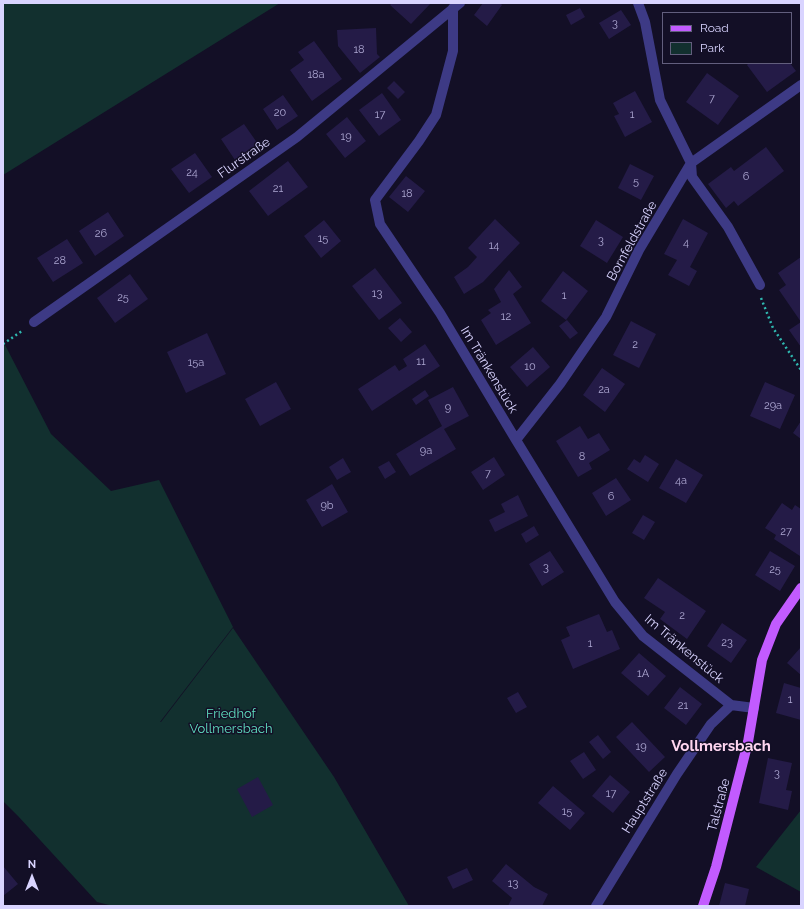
<!DOCTYPE html>
<meta charset="utf-8">
<style>
body{margin:0}
#map{position:relative;width:804px;height:909px;overflow:hidden;background:#130f26;font-family:Raleway,sans-serif}
canvas{display:block}
.frame{position:absolute;inset:0;border:4px solid #d9d4ff;pointer-events:none}
.legend{position:absolute;left:662px;top:12px;width:130px;height:52px;box-sizing:border-box;background:#130f26;border:1px solid #625e7d;margin:0;padding:5px 7px;list-style:none;font-size:12px;color:#d9d4ff}
.legend li{display:flex;align-items:center;gap:8px;height:20px}
.legend b{width:20px;border:1px solid #625e7d}
.north{position:absolute;left:12px;top:857px;width:40px;height:40px;-webkit-text-stroke:3px #130f26;paint-order:stroke;rotate:0deg;font-size:11px;font-weight:700;line-height:16px;text-align:center;color:#d9d4ff}
.north::after{content:'';display:block;margin:auto;width:14px;height:18px;background:#d9d4ff;clip-path:polygon(50% 0,100% 100%,50% 72%,0 100%)}
</style>
<div id="map">
<canvas width="804" height="909"></canvas>
<div class="frame"></div>
<ul class="legend">
<li><b style="height:5px;background:#c25bff"></b>Road</li>
<li><b style="height:11px;background:#12302f"></b>Park</li>
</ul>
<div class="north">N</div>
</div>
<script>
const ctx = document.querySelector('canvas').getContext('2d');
ctx.lineJoin = 'round';
function fill(path, color) {
  ctx.fillStyle = color;
  ctx.fill(path, 'evenodd');
}
function shape(rows) {
  const path = new Path2D();
  for (const r of rows) {
    path.moveTo(r[0], r[1]);
    for (let i = 2; i < r.length; i += 2) path.lineTo(r[i], r[i + 1]);
  }
  return path;
}
function strokePath(path, color, width, dash) {
  ctx.strokeStyle = color;
  ctx.lineWidth = width;
  ctx.lineCap = dash ? 'butt' : 'round';
  ctx.setLineDash(dash || []);
  ctx.stroke(path);
}
function write(font, color, halo, rows, align = 'center') {
  ctx.font = font + ' Raleway,sans-serif';
  ctx.lineWidth = 3;
  ctx.setLineDash([]);
  ctx.textBaseline = 'middle';
  ctx.strokeStyle = halo;
  ctx.fillStyle = color;
  for (const [text, x, y, turn = 0] of rows) {
    ctx.save();
    ctx.translate(x, y);
    ctx.rotate((+turn || 0) * Math.PI / 180);
    ctx.textAlign = isNaN(turn) ? turn : align;
    if (halo) ctx.strokeText(text, 0, 0);
    ctx.fillText(text, 0, 0);
    ctx.restore();
  }
}
fill(shape([
 [3,3,280,3,3,175],
 [3,341,51,434,111,491,159,480,233,627,160,722,161,722,233,628,334,777,409,906,113,906,97,902,18,816,3,801],
 [801,810,801,892,756,867]
]), '#12302f');
fill(shape([
 [392,3,431,3,411,24,390,5],
 [483,3,500,3,502,5,487,26,474,15],
 [580,8,585,17,571,25,566,15],
 [621,10,631,25,609,39,599,23],
 [376,28,377,54,380,57,360,73,338,46,337,30],
 [314,41,342,79,312,101,290,70,304,60,298,52],
 [749,63,790,63,796,71,767,92,747,65],
 [707,73,739,96,718,125,686,102],
 [394,81,405,92,398,99,387,88],
 [635,91,652,122,625,137,614,116,619,114,613,103],
 [382,93,401,120,379,136,359,110],
 [283,95,298,116,277,130,263,109],
 [347,117,366,141,345,158,326,134],
 [244,124,258,144,235,160,221,139],
 [766,147,784,171,738,206,734,201,726,208,708,184,731,167,734,171],
 [195,153,212,177,189,193,171,169],
 [288,161,308,187,268,216,249,191],
 [630,164,654,176,641,200,618,188],
 [406,176,425,191,408,212,389,197],
 [108,212,124,236,95,256,79,231],
 [495,219,520,243,483,282,464,294,454,277,468,267,477,257,468,248],
 [683,219,708,233,690,267,697,271,689,286,668,275,677,260,664,254],
 [324,220,341,241,321,258,304,236],
 [596,220,623,237,607,263,580,246],
 [67,239,83,263,53,282,37,258],
 [801,257,801,347,789,330,801,322,779,290,786,285,778,273],
 [375,268,402,303,379,320,352,286],
 [509,270,522,287,513,294,531,323,496,345,481,320,491,313,488,310,501,302,494,289],
 [563,271,588,291,566,320,541,301],
 [130,274,148,299,115,323,97,298],
 [400,318,412,332,401,342,388,328],
 [567,320,578,333,570,339,559,326],
 [631,321,656,334,639,368,613,355],
 [207,333,226,374,186,393,167,352],
 [425,344,440,366,372,411,358,389,395,365,399,371,407,366,403,359],
 [533,347,550,367,527,387,510,367],
 [602,368,625,384,605,412,583,395],
 [276,382,291,409,260,426,245,399],
 [765,382,795,395,780,429,750,416],
 [453,387,469,416,444,429,456,449,410,476,396,454,442,426,428,400],
 [425,390,429,396,416,405,412,399],
 [801,421,801,439,793,433],
 [580,426,588,439,599,433,610,450,589,463,592,469,578,477,556,441],
 [645,455,659,464,648,482,627,469,634,459,640,463],
 [494,457,505,475,483,490,471,472],
 [343,458,351,472,337,480,329,467],
 [676,459,703,475,686,503,659,488],
 [389,461,396,472,385,479,378,467],
 [616,478,631,500,606,516,592,493],
 [332,484,348,512,322,527,306,500],
 [518,495,528,516,495,532,489,520,505,512,501,504],
 [782,503,792,510,795,505,801,509,800,556,774,539,776,535,765,528],
 [643,515,655,522,644,540,632,533],
 [534,526,539,535,526,543,521,534],
 [550,551,564,572,542,586,529,564],
 [770,551,795,566,780,591,755,575],
 [658,578,706,611,687,639,660,619,665,612,644,598],
 [599,614,607,632,612,630,620,649,573,669,561,640,570,636,566,627],
 [722,623,747,640,731,663,707,646],
 [801,647,801,675,787,663],
 [639,653,666,676,648,696,621,673],
 [784,683,801,688,801,720,776,713],
 [680,687,702,704,686,725,664,708],
 [518,692,527,707,516,713,507,698],
 [632,722,665,757,649,772,616,737],
 [598,735,611,752,603,759,589,742],
 [584,752,596,770,583,779,570,761],
 [768,758,792,763,786,790,792,791,788,810,759,803],
 [610,775,630,792,613,813,592,796],
 [258,777,273,805,252,817,237,789],
 [553,786,585,813,570,830,538,803],
 [506,864,534,887,548,894,542,906,508,906,512,898,492,881],
 [3,866,18,884,3,896],
 [467,868,473,880,453,889,447,877],
 [725,883,749,889,745,906,719,906]
]), '#241b47');
strokePath(shape([
 [761,298,773,328,801,370],
 [3,344,22,331]
]), '#2fb8b0', 2.5, [2, 3]);
strokePath(shape([
 [638,3,645,22,660,100,691,163,692,177,728,227,760,285],
 [453,8,453,51,436,115,419,141,375,200,380,224,440,313,516,440,615,602,643,636,731,705],
 [34,322,297,137,460,3],
 [516,440,560,384,606,317,639,250,691,163,801,85],
 [596,906,677,774,711,724,731,705,754,708]
]), '#3d3a85', 10);
strokePath(shape([
 [703,906,716,867,748,742,762,660,776,624,801,588]
]), '#c25bff', 10);
write('11px', '#aca6d1', null, [
 ["3",615,24],
 ["18",359,50],
 ["18a",316,75],
 ["7",712,99],
 ["20",280,113],
 ["17",380,115],
 ["1",632,115],
 ["19",346,137],
 ["24",192,173],
 ["6",746,177],
 ["5",636,182],
 ["21",278,189],
 ["18",407,194],
 ["26",101,234],
 ["15",323,239],
 ["3",601,241],
 ["4",686,243],
 ["14",494,246],
 ["28",60,261],
 ["13",377,294],
 ["1",564,296],
 ["25",123,298],
 ["12",506,317],
 ["2",635,345],
 ["11",421,362],
 ["15a",196,363],
 ["10",530,367],
 ["2a",604,390],
 ["29a",773,406],
 ["9",448,408],
 ["9a",426,451],
 ["8",582,457],
 ["7",488,474],
 ["4a",681,481],
 ["6",611,497],
 ["9b",327,506],
 ["27",786,532],
 ["3",546,568],
 ["25",775,570],
 ["2",682,616],
 ["23",727,643],
 ["1",590,644],
 ["1A",643,674],
 ["1",790,700],
 ["21",683,706],
 ["19",641,747],
 ["3",777,774],
 ["17",611,794],
 ["15",567,812],
 ["13",513,884]
]);
write('13px', '#d9d4ff', '#130f26', [
 ["Flurstraße",244,158,-35],
 ["Bornfeldstraße",632,241,-61],
 ["Im Tränkenstück",489,370,59],
 ["Im Tränkenstück",684,649,40],
 ["Hauptstraße",645,801,-58],
 ["Talstraße",719,805,-75]
]);
write('13px', '#5fe0c0', '#130f26', [
 ["Friedhof",231,714],
 ["Vollmersbach",231,729]
]);
write('bold 15px', '#ffd6f0', '#130f26', [
 ["Vollmersbach",721,746]
]);
</script>
